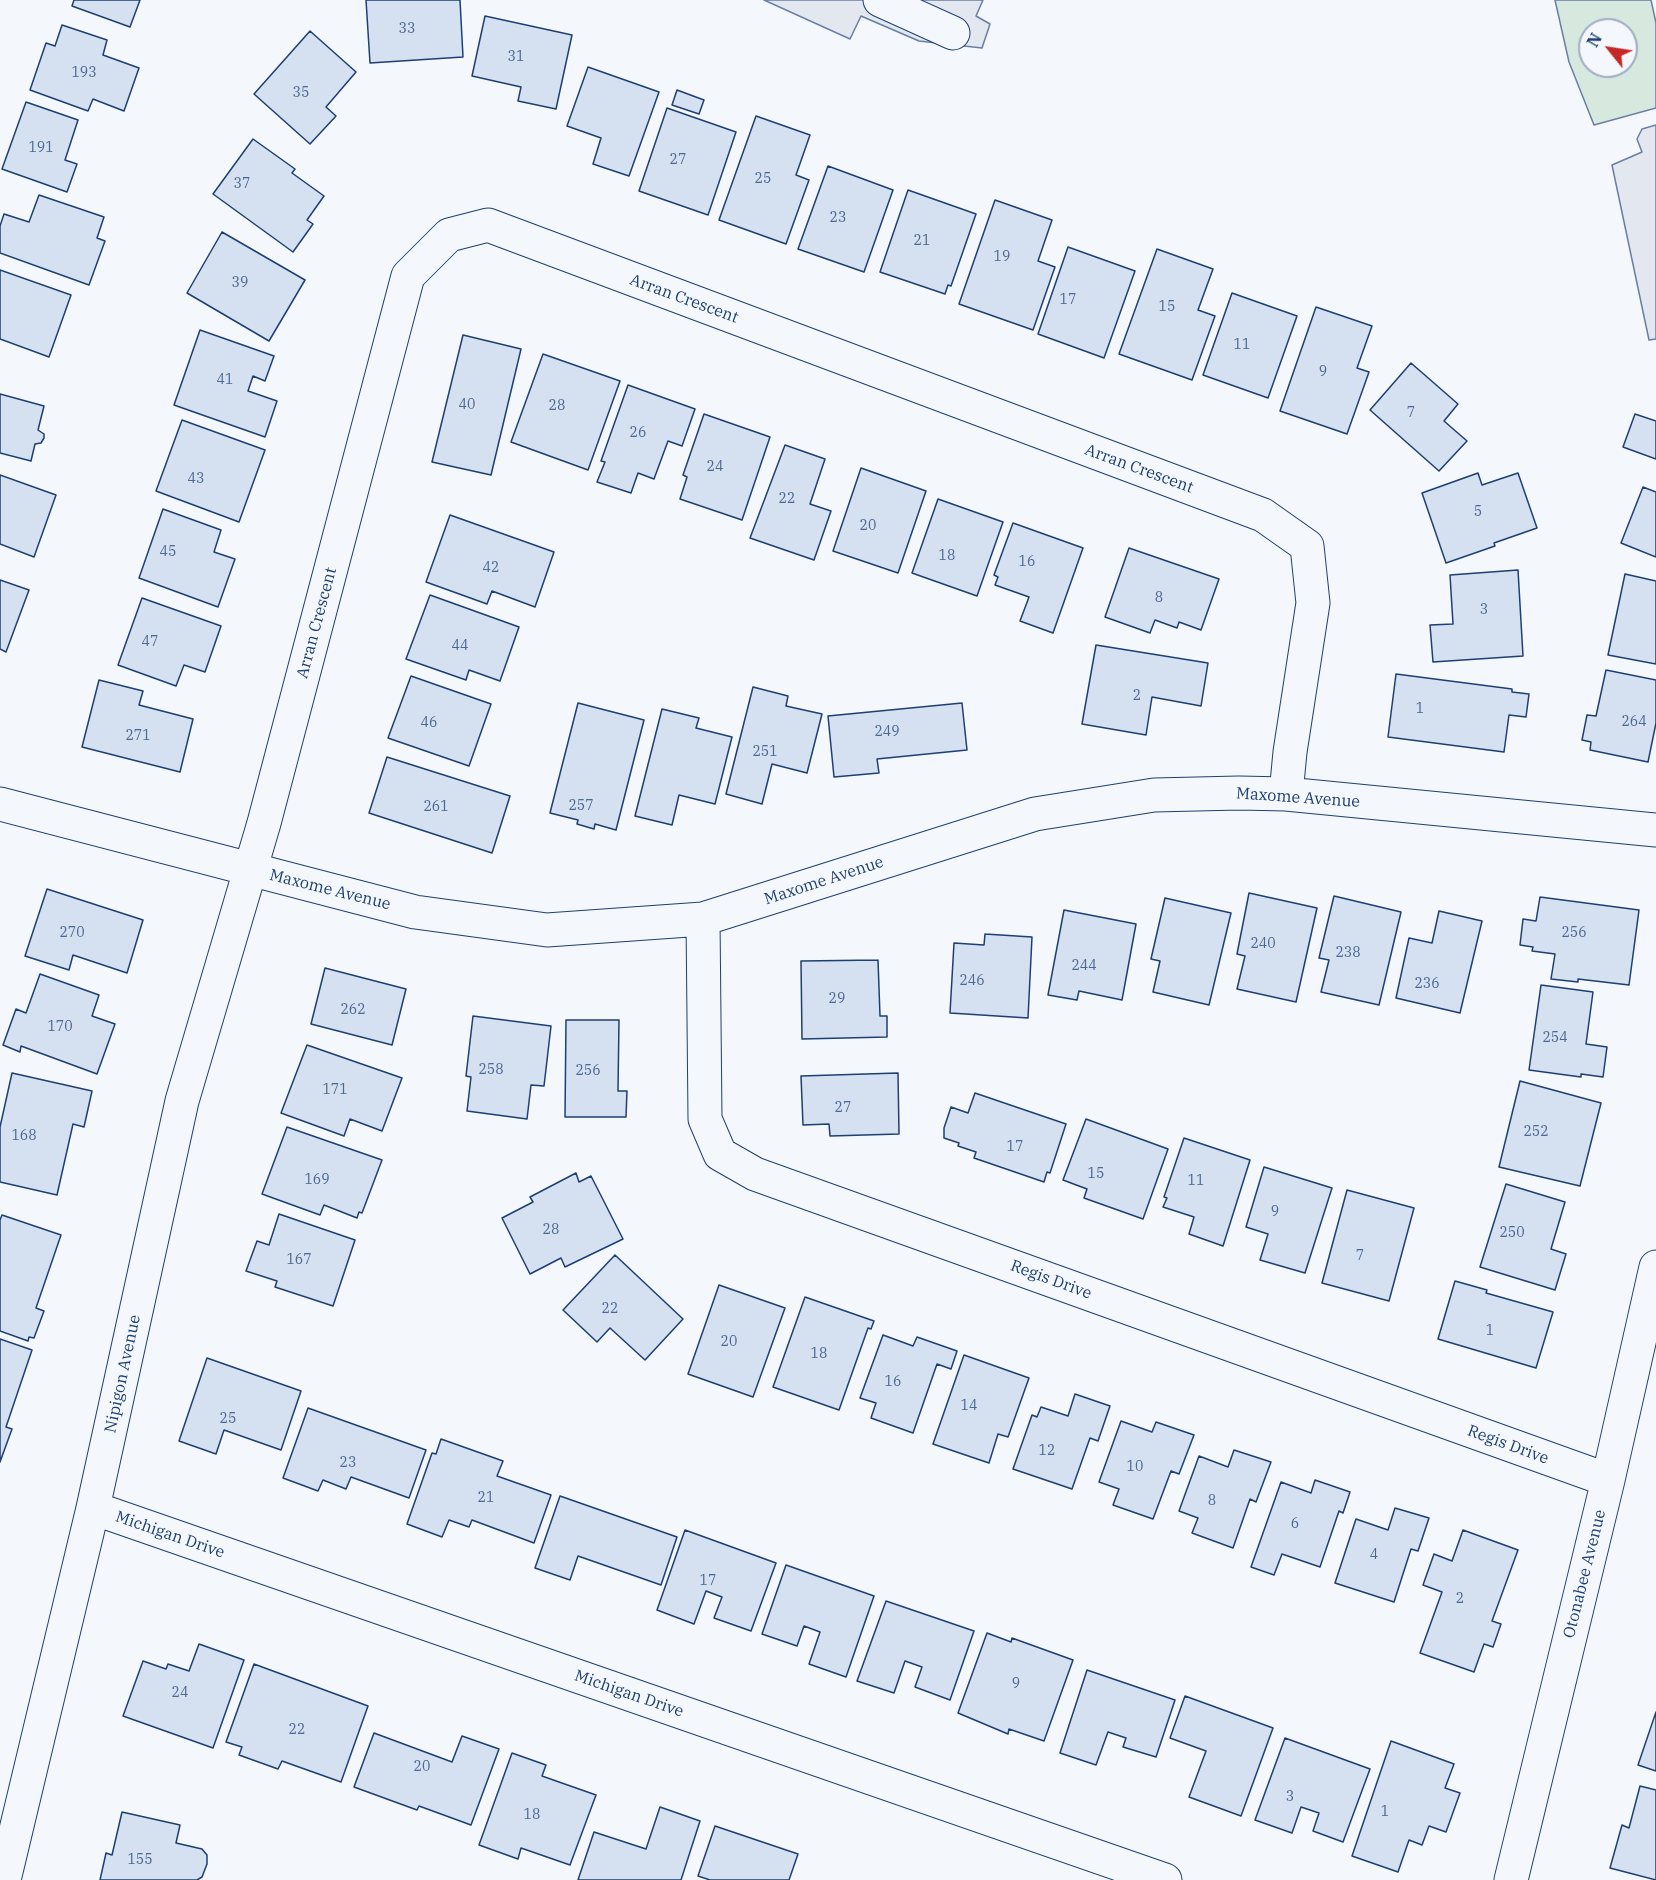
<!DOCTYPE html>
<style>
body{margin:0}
#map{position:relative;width:1656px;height:1880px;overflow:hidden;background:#f4f7fb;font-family:"IBM Plex Serif",serif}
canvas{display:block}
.north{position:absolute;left:1578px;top:18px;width:60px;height:60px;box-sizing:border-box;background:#f4f7fb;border:2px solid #9eadc5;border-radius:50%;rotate:300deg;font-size:16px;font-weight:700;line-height:24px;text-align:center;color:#1d3f73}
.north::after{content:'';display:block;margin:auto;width:21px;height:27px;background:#c62828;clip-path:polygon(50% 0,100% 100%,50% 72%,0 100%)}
</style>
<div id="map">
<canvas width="1656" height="1880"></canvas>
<div class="north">N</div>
</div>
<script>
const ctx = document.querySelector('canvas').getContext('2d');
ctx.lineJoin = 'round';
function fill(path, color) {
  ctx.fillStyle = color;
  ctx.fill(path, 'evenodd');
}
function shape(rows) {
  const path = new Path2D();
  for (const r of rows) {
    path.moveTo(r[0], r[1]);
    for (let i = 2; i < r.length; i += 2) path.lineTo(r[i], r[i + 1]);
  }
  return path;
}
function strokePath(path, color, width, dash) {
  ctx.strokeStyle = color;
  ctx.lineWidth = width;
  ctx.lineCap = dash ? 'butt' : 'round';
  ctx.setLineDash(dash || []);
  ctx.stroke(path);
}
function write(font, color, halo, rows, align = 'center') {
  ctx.font = font + ' "IBM Plex Serif",serif';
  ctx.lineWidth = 4.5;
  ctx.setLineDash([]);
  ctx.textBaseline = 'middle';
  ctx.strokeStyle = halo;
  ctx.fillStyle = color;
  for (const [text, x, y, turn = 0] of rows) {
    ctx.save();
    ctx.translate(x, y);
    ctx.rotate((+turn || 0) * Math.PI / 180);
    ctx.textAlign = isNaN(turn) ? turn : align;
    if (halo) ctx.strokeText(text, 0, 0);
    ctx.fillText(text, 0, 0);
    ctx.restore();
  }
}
const green = shape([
 [1555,0,1651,0,1656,23,1656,108,1594,125,1569,62,1555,0],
 [1590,30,1626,30,1626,66,1590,66,1590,30]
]);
fill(green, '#d7e8df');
strokePath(green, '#687fa3', 1.5);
const parking = shape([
 [764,0,983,0,976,16,990,24,982,48,919,41,861,16,850,39,764,0],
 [1656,125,1656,339,1649,340,1612,165,1642,152,1637,139,1642,129,1656,125]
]);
fill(parking, '#e3e8f0');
strokePath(parking, '#687fa3', 1.5);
const building = shape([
 [74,0,140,0,130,27,72,6,74,0],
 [366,0,460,0,463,57,370,63,366,0],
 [485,16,572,35,556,109,518,101,521,87,472,76,485,16],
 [62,25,107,40,103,55,139,68,124,111,93,99,88,111,30,90,46,43,55,46,62,25],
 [310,31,356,72,326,107,336,116,310,144,254,94,310,31],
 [588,67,659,92,629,176,593,164,601,138,567,126,588,67],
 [677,90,704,100,699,114,672,105,677,90],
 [26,102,78,120,65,160,77,164,67,192,2,169,26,102],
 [667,108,736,132,708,215,639,191,667,108],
 [756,116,810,135,796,175,809,180,786,244,719,220,756,116],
 [253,139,295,169,292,173,324,196,307,220,313,224,293,252,213,194,253,139],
 [828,166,893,190,864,272,798,249,828,166],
 [908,190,976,214,951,286,948,285,945,294,880,272,908,190],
 [39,195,104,217,97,238,105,241,89,285,0,253,0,226,4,214,29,222,39,195],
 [995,200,1052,220,1038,261,1055,267,1033,330,959,304,995,200],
 [222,232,305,280,269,341,187,293,222,232],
 [1068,247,1135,271,1104,358,1038,334,1068,247],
 [1157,249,1213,269,1198,310,1215,316,1192,380,1119,354,1157,249],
 [0,270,71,295,49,357,0,339,0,270],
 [1232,293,1297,316,1268,398,1203,375,1232,293],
 [1316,307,1372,326,1357,368,1369,372,1347,434,1280,411,1316,307],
 [200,330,274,356,265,381,253,376,248,391,277,401,265,437,174,405,200,330],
 [463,335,521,349,491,475,432,462,463,335],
 [543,354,620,381,588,470,511,442,543,354],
 [1411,363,1458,404,1444,421,1467,441,1439,471,1370,410,1411,363],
 [628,385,695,409,682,446,668,441,654,479,638,473,631,493,597,482,605,462,601,461,628,385],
 [0,394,44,406,38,430,44,434,44,438,41,443,35,444,31,461,0,453,0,394],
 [704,414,770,437,742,520,680,499,687,477,683,475,704,414],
 [1635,414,1656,421,1656,459,1623,447,1635,414],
 [182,420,265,450,239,522,156,491,182,420],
 [785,445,825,459,810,504,831,511,814,560,750,538,785,445],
 [861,468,926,491,898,573,833,551,861,468],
 [1478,473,1482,485,1518,473,1537,528,1494,543,1495,546,1446,563,1422,493,1478,473],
 [0,475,56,495,34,557,0,544,0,475],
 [1643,487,1656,492,1656,557,1621,543,1643,487],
 [938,499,1003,522,977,596,912,573,938,499],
 [163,509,221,530,214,552,235,559,218,607,139,578,163,509],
 [450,515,554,552,535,607,492,591,487,604,426,582,450,515],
 [1013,523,1083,548,1053,633,1020,621,1029,597,995,585,998,577,994,575,1013,523],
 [1129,548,1219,579,1201,630,1179,622,1177,628,1155,620,1150,633,1105,617,1129,548],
 [1518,570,1523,656,1433,662,1430,625,1453,624,1450,575,1518,570],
 [1625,574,1656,581,1656,664,1608,655,1625,574],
 [0,580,29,590,6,652,0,649,0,580],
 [430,595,519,627,500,681,469,670,466,680,406,659,430,595],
 [142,598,221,626,205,672,184,665,176,686,118,665,142,598],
 [1096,645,1208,663,1201,706,1152,697,1146,735,1082,724,1096,645],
 [1606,670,1656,680,1656,723,1648,762,1590,750,1591,742,1582,740,1587,715,1596,716,1606,670],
 [1396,674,1512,689,1512,692,1529,694,1526,717,1509,715,1504,752,1388,737,1396,674],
 [411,676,491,704,469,766,388,738,411,676],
 [99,680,143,691,139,705,193,719,180,772,82,747,99,680],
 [753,687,788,696,786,706,822,714,807,773,772,764,762,804,726,794,753,687],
 [578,703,644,720,616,830,595,824,594,829,577,824,578,820,550,813,578,703],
 [962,703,967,750,877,759,879,773,834,777,828,716,962,703],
 [662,709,699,718,696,728,732,737,715,804,679,795,672,825,635,816,662,709],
 [387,757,510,796,492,853,369,813,387,757],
 [47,889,143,920,127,973,73,955,69,970,25,956,47,889],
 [1249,893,1317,908,1296,1002,1237,989,1245,956,1237,954,1249,893],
 [1334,896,1401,912,1379,1005,1321,992,1329,960,1319,958,1334,896],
 [1540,897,1639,910,1629,985,1578,979,1578,982,1551,979,1555,954,1532,951,1533,947,1520,945,1523,919,1536,921,1540,897],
 [1165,898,1231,913,1209,1005,1153,992,1160,961,1151,959,1165,898],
 [1064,910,1136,924,1122,1000,1079,991,1077,1000,1048,995,1064,910],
 [1439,911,1482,921,1460,1013,1396,998,1409,938,1432,943,1439,911],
 [985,934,1032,937,1028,1018,950,1013,954,943,984,945,985,934],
 [878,960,880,1016,887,1016,887,1037,802,1039,801,961,878,960],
 [325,968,406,989,392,1045,311,1024,325,968],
 [40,974,99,995,92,1016,115,1024,97,1074,21,1046,20,1052,3,1045,16,1009,26,1013,40,974],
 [1541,985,1593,992,1586,1044,1607,1047,1603,1077,1581,1074,1581,1077,1529,1070,1541,985],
 [473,1016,551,1026,544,1086,531,1085,527,1119,467,1111,471,1077,466,1076,473,1016],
 [566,1020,619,1020,618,1091,627,1091,626,1117,565,1117,566,1020],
 [307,1045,402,1078,382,1131,350,1119,344,1136,281,1113,307,1045],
 [12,1073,92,1091,84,1127,73,1124,57,1195,0,1182,0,1127,12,1073],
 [898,1073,899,1134,830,1136,829,1124,803,1125,801,1076,898,1073],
 [1520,1081,1601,1103,1580,1186,1499,1167,1520,1081],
 [975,1093,1066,1124,1050,1173,1047,1172,1044,1182,974,1158,976,1152,958,1146,959,1143,944,1138,944,1128,951,1107,968,1113,975,1093],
 [1086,1119,1168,1149,1143,1219,1084,1198,1087,1189,1063,1180,1086,1119],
 [287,1127,382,1160,362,1213,359,1212,357,1218,324,1205,320,1215,262,1194,287,1127],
 [1184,1138,1250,1160,1223,1246,1189,1234,1194,1217,1163,1207,1167,1198,1164,1197,1184,1138],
 [1264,1167,1332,1188,1305,1273,1260,1260,1268,1234,1246,1227,1264,1167],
 [576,1173,579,1182,591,1176,623,1239,565,1267,561,1258,530,1274,502,1218,533,1202,530,1197,576,1173],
 [1506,1184,1565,1202,1551,1249,1566,1254,1555,1290,1480,1267,1506,1184],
 [1347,1190,1414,1208,1389,1301,1322,1283,1347,1190],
 [279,1214,355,1240,333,1306,275,1287,277,1281,246,1271,257,1241,269,1245,279,1214],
 [2,1215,61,1235,36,1308,44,1311,34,1338,29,1337,28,1341,0,1331,0,1220,2,1215],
 [615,1255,683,1319,645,1360,610,1328,597,1342,563,1310,615,1255],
 [1455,1281,1487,1290,1486,1293,1553,1312,1536,1368,1438,1339,1455,1281],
 [719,1285,785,1308,753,1397,688,1374,719,1285],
 [805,1297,874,1321,871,1329,868,1328,839,1410,773,1387,805,1297],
 [883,1335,913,1346,917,1337,957,1351,951,1369,937,1364,913,1433,871,1418,876,1403,860,1398,883,1335],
 [0,1339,32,1350,6,1427,12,1429,0,1462,0,1339],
 [964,1355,1029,1378,1008,1437,998,1434,989,1463,933,1444,964,1355],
 [207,1358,301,1391,281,1450,224,1430,216,1454,179,1441,207,1358],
 [1075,1394,1110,1406,1098,1441,1090,1438,1072,1489,1013,1469,1032,1415,1037,1417,1041,1407,1068,1416,1075,1394],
 [308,1408,426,1450,409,1498,351,1477,346,1489,323,1480,318,1491,283,1478,308,1408],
 [1121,1421,1152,1432,1156,1422,1194,1435,1179,1474,1171,1471,1153,1519,1113,1505,1119,1489,1099,1482,1121,1421],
 [441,1439,503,1461,497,1476,551,1495,534,1543,472,1520,469,1527,449,1520,442,1537,407,1524,432,1453,436,1454,441,1439],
 [1234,1450,1271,1462,1256,1502,1250,1499,1233,1548,1192,1533,1198,1518,1179,1511,1199,1456,1228,1467,1234,1450],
 [1315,1480,1350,1492,1343,1513,1339,1511,1320,1567,1282,1554,1274,1575,1251,1567,1281,1482,1311,1493,1315,1480],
 [560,1496,677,1537,661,1585,578,1556,570,1580,535,1568,560,1496],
 [1395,1508,1429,1518,1418,1551,1411,1549,1394,1602,1335,1583,1356,1519,1388,1530,1395,1508],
 [685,1530,776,1563,751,1631,714,1618,722,1597,706,1591,694,1624,657,1610,685,1530],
 [1463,1530,1518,1550,1492,1621,1501,1624,1493,1647,1484,1644,1474,1672,1420,1653,1442,1592,1423,1585,1434,1554,1452,1561,1463,1530],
 [786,1565,874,1596,846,1677,809,1664,820,1632,804,1626,797,1646,762,1634,786,1565],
 [886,1601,974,1631,950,1700,915,1687,922,1667,905,1661,894,1693,857,1681,886,1601],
 [987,1633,1011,1642,1012,1638,1073,1660,1044,1741,1009,1729,1008,1734,958,1713,987,1633],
 [199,1644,244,1660,213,1748,123,1716,143,1661,166,1669,168,1664,189,1671,199,1644],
 [254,1664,368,1706,341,1782,282,1761,278,1769,239,1755,242,1747,226,1742,254,1664],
 [1087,1670,1175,1700,1156,1757,1123,1747,1126,1738,1108,1732,1096,1765,1060,1753,1087,1670],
 [1185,1696,1273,1728,1241,1816,1189,1797,1206,1751,1170,1738,1185,1696],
 [1656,1712,1656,1771,1638,1765,1656,1712],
 [374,1733,452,1762,462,1736,499,1749,471,1825,419,1806,417,1810,354,1787,374,1733],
 [1285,1738,1370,1769,1343,1842,1313,1831,1319,1813,1301,1807,1292,1833,1255,1820,1285,1738],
 [1391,1741,1454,1764,1445,1788,1460,1793,1446,1832,1429,1826,1422,1845,1409,1840,1398,1872,1352,1856,1391,1741],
 [512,1753,546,1765,542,1776,596,1795,570,1865,521,1848,518,1859,479,1845,512,1753],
 [1640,1786,1656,1790,1656,1880,1610,1868,1622,1825,1629,1828,1640,1786],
 [660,1807,700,1821,681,1880,578,1880,594,1832,646,1849,660,1807],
 [122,1812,180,1825,176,1843,202,1849,207,1855,207,1864,202,1877,197,1880,100,1880,106,1853,112,1855,122,1812],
 [715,1826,798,1854,789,1880,710,1880,698,1876,715,1826]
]);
fill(building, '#d5e0f0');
strokePath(building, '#1d3f73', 1.5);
const minor = shape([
 [880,0,953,33],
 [0,804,415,912,547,930,703,919,1035,814,1154,795,1239,793,1286,794,1656,830],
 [703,919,705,1119,720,1154,755,1174,1608,1480],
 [93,1508,1165,1880],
 [4,1880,93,1508,182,1101,264,823,408,276,449,235,488,225,1263,515,1307,546,1313,603,1290,752,1286,794],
 [1511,1880,1608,1480,1656,1267]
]);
strokePath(minor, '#1d3f73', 35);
strokePath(minor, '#f4f7fb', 33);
write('14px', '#4b6792', null, [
 ["33",407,29],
 ["31",516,57],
 ["193",84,73],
 ["35",301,93],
 ["191",41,148],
 ["27",678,160],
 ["25",763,179],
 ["37",242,184],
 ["23",838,218],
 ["21",922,241],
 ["19",1002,257],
 ["39",240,283],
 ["17",1068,300],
 ["15",1167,307],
 ["11",1242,345],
 ["9",1323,372],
 ["41",225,380],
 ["40",467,405],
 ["28",557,406],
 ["7",1411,413],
 ["26",638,433],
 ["24",715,467],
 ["43",196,479],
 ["22",787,499],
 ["5",1478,512],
 ["20",868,526],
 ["45",168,552],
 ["18",947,556],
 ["16",1027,562],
 ["42",491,568],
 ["8",1159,598],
 ["3",1484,610],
 ["47",150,642],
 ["44",460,646],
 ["2",1137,696],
 ["1",1420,709],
 ["264",1634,722],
 ["46",429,723],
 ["249",887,732],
 ["271",138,736],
 ["251",765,752],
 ["257",581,806],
 ["261",436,807],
 ["270",72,933],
 ["256",1574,933],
 ["240",1263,944],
 ["238",1348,953],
 ["244",1084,966],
 ["246",972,981],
 ["236",1427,984],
 ["29",837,999],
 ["262",353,1010],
 ["170",60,1027],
 ["254",1555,1038],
 ["258",491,1070],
 ["256",588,1071],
 ["171",335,1090],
 ["27",843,1108],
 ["252",1536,1132],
 ["168",24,1136],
 ["17",1015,1147],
 ["15",1096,1174],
 ["169",317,1180],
 ["11",1196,1181],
 ["9",1275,1212],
 ["28",551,1230],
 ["250",1512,1233],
 ["7",1360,1256],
 ["167",299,1260],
 ["22",610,1309],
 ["1",1490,1331],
 ["20",729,1342],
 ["18",819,1354],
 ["16",893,1382],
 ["14",969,1406],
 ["25",228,1419],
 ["12",1047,1451],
 ["23",348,1463],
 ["10",1135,1467],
 ["21",486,1498],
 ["8",1212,1501],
 ["6",1295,1524],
 ["4",1374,1555],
 ["17",708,1581],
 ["2",1460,1599],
 ["9",1016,1684],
 ["24",180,1693],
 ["22",297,1730],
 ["20",422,1767],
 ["3",1290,1797],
 ["1",1385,1812],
 ["18",532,1815],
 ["155",140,1860]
]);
write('16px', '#1d3f73', '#f4f7fb', [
 ["Arran Crescent",684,299,20],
 ["Arran Crescent",1139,469,20],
 ["Arran Crescent",317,623,-75],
 ["Maxome Avenue",1298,798,4],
 ["Maxome Avenue",824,881,-18],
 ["Maxome Avenue",330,890,14],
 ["Regis Drive",1051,1280,20],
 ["Nipigon Avenue",123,1374,-78],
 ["Regis Drive",1508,1445,20],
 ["Michigan Drive",170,1535,19],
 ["Otonabee Avenue",1585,1574,-76],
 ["Michigan Drive",629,1694,19]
]);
</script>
